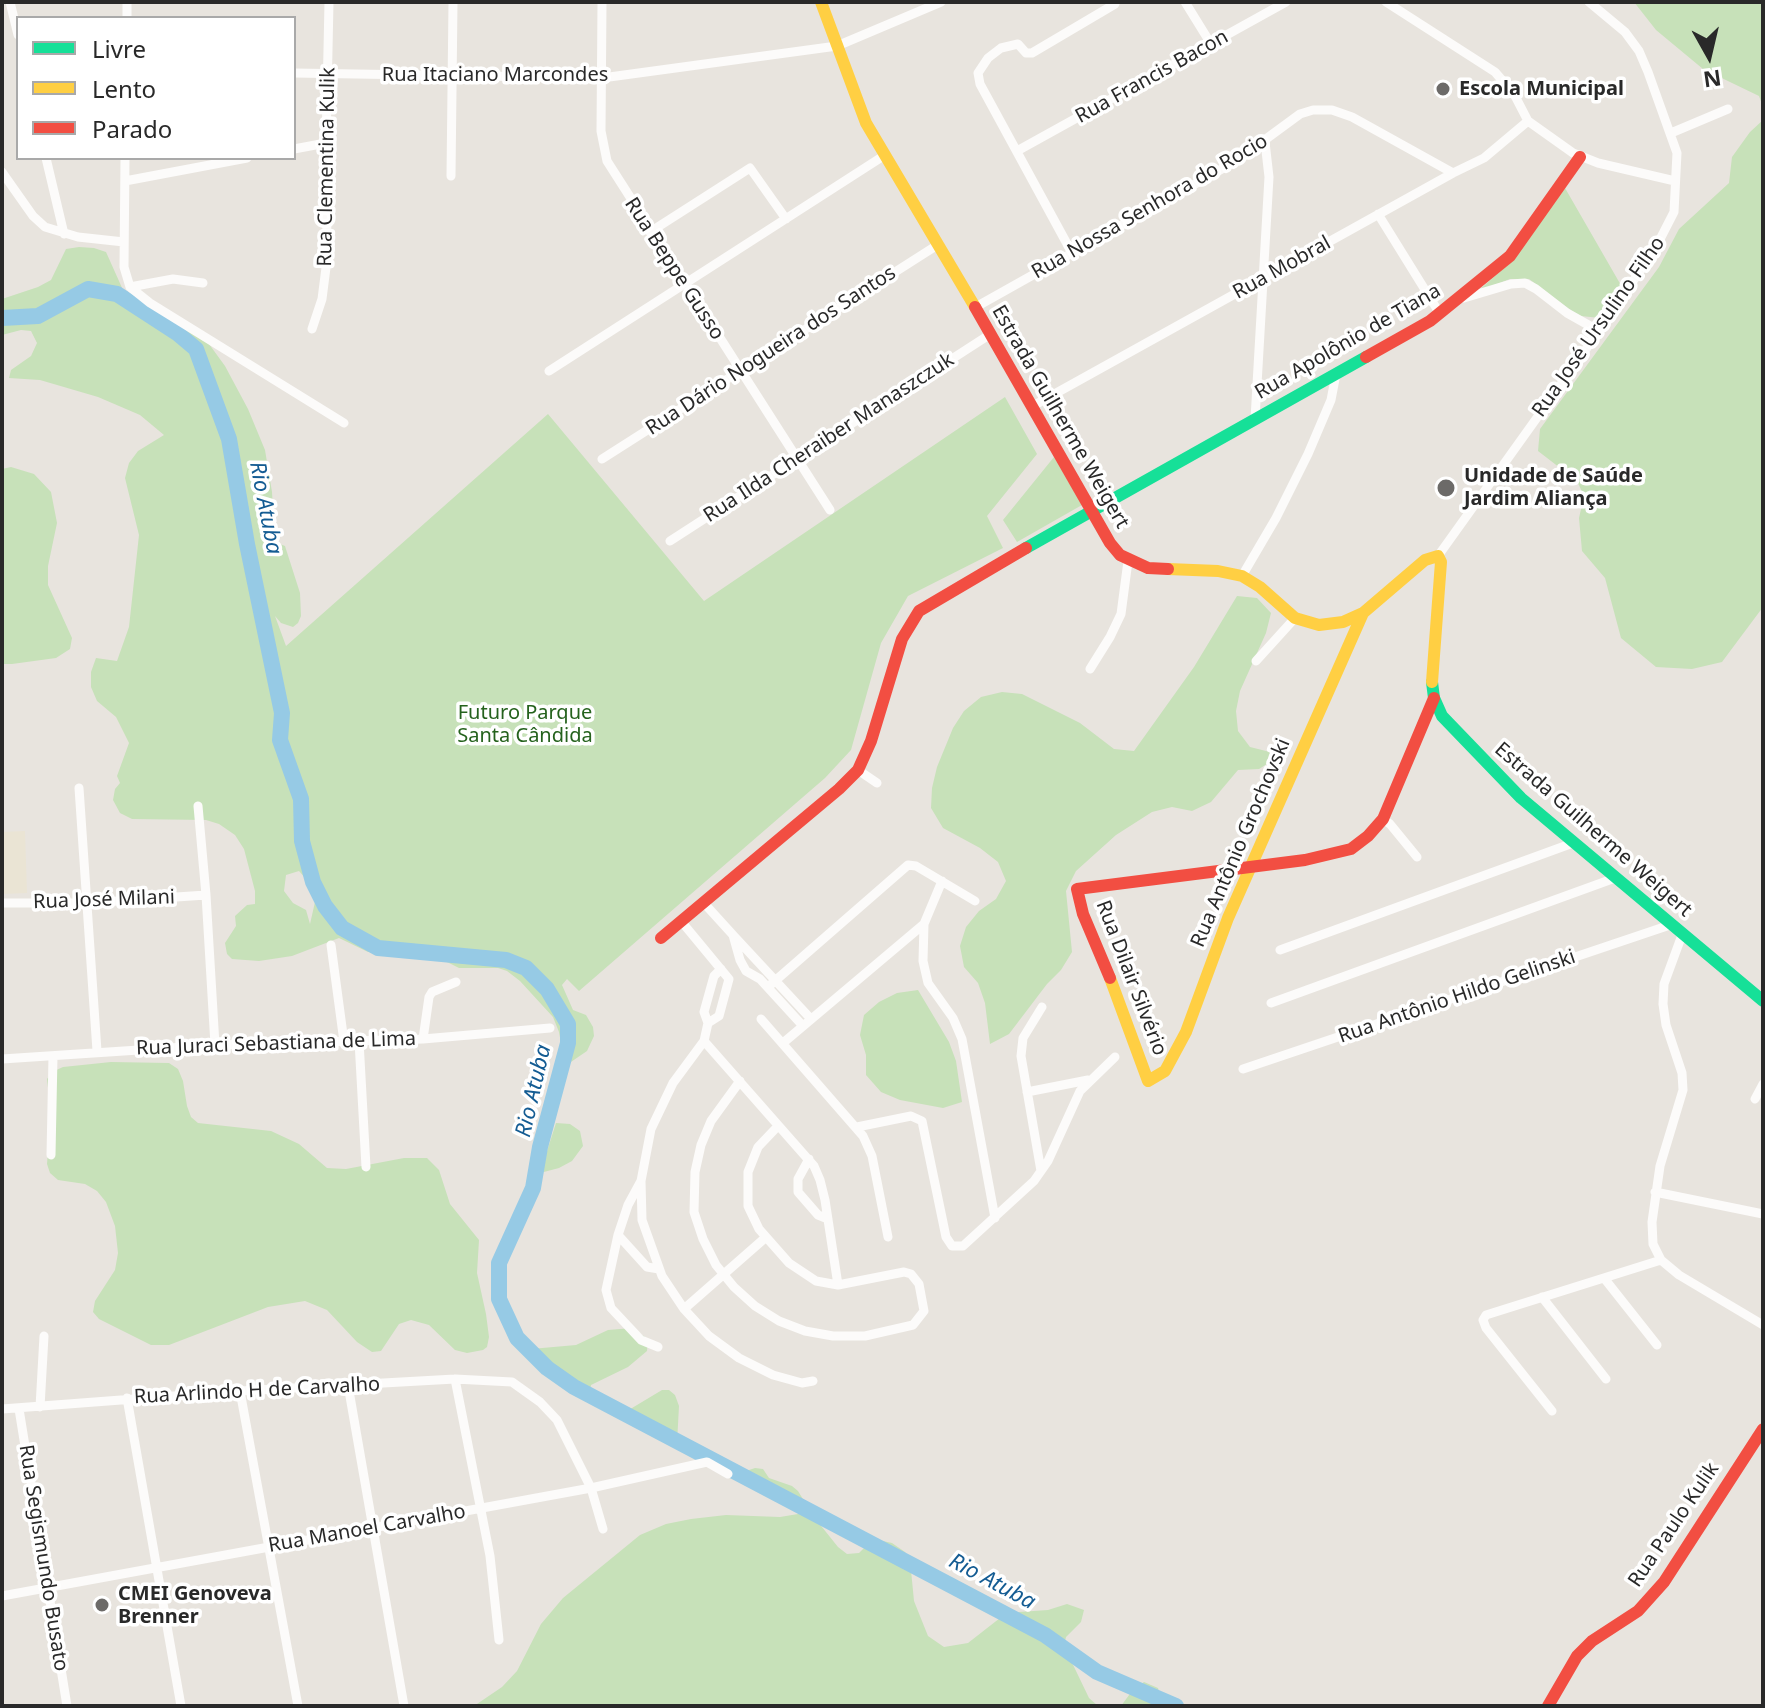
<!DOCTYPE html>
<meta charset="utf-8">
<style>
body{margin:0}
#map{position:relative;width:1765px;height:1708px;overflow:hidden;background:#e8e4de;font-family:"Noto Sans",sans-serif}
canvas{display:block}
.frame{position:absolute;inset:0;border:4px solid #292929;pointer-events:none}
.legend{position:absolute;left:16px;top:16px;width:280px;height:144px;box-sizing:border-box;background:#fff;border:2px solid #a9a9a9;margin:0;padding:10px 14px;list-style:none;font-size:24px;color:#292929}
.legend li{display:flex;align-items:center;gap:16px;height:40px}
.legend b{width:40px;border:2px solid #a9a9a9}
.north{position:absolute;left:1669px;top:16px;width:80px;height:80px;-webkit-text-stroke:6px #fff;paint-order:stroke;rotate:172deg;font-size:22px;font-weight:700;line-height:32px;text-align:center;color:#292929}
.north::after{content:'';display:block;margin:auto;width:28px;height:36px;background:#292929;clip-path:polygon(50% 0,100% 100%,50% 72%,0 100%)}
</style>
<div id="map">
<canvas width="1765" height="1708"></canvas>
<div class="frame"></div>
<ul class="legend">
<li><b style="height:10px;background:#16e098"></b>Livre</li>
<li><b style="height:10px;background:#ffcf43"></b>Lento</li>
<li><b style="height:10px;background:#f24e42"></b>Parado</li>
</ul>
<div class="north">N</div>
</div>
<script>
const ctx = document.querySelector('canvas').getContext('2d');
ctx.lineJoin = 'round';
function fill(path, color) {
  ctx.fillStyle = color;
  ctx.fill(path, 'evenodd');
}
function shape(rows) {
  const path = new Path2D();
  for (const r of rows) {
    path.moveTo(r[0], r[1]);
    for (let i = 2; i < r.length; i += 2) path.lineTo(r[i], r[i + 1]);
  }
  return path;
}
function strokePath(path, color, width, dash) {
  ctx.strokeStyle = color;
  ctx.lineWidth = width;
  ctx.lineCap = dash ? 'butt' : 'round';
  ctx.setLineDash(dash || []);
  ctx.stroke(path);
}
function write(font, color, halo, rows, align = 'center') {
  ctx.font = font + ' "Noto Sans",sans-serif';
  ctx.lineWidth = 7;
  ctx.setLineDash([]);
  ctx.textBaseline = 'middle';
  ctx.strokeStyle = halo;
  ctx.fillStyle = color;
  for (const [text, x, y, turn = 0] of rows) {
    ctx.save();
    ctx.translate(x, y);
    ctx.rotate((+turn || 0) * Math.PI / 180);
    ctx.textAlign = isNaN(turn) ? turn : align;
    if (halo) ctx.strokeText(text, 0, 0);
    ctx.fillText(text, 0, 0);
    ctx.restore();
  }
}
fill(shape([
 [25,831,27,893,2,894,2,832]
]), '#eae4d4');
fill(shape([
 [1634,2,1763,2,1763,107,1759,96,1703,69,1656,30],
 [1763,120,1763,607,1722,662,1692,669,1656,667,1621,638,1605,578,1582,551,1579,518,1584,496,1577,481,1538,451,1540,429,1659,267,1679,229,1729,183,1732,157,1750,132],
 [1565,188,1622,287,1600,318,1581,316,1572,311,1529,279,1510,279,1478,291,1511,262],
 [79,247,94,248,106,252,123,290,209,344,225,366,248,409,265,450,272,492,275,542,285,546,300,593,301,616,298,623,293,627,281,623,275,616,286,646,548,414,704,601,1005,397,1037,454,987,516,1003,548,908,596,881,643,851,750,825,778,579,991,567,979,562,985,573,1010,586,1015,593,1027,594,1036,587,1051,565,1066,559,1032,553,1017,520,981,507,971,498,968,459,968,441,959,368,952,339,938,292,956,259,961,232,959,227,954,225,943,236,926,235,916,247,905,255,904,255,891,244,849,235,835,219,824,206,820,132,819,120,813,113,800,115,789,120,783,117,776,129,743,116,717,97,701,91,687,91,672,96,658,117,661,129,627,139,535,125,478,129,463,138,451,164,435,140,415,98,397,40,380,9,378,11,370,31,356,37,343,31,331,21,330,2,335,2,299,38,287,51,280,66,249],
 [299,871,306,879,315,902,310,924,306,910,293,903,284,891,286,875],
 [1054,457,1082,505,1017,542,1003,520],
 [11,467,34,474,51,492,57,523,48,566,48,585,72,638,70,649,56,658,12,664,2,664,2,469],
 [1237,596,1257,598,1271,613,1266,633,1240,691,1236,711,1238,731,1250,747,1270,752,1267,764,1259,769,1238,770,1211,802,1192,811,1172,807,1152,812,1116,835,1076,871,1066,891,1072,952,1061,970,1047,984,1009,1034,990,1044,985,1003,978,983,964,967,960,946,966,927,979,911,996,899,1006,881,998,862,980,848,943,828,931,808,932,788,937,767,953,728,964,711,981,697,1002,692,1022,694,1080,723,1114,749,1134,751,1194,667],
 [918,990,949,1042,956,1061,962,1102,943,1108,900,1100,881,1092,866,1075,866,1055,860,1035,864,1015,879,1002,897,993],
 [111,1062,169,1063,178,1069,183,1081,187,1106,191,1117,198,1123,271,1131,299,1144,327,1168,346,1169,404,1158,427,1158,439,1170,450,1204,479,1240,477,1273,486,1314,489,1337,487,1347,483,1350,467,1353,455,1350,429,1325,411,1320,399,1324,381,1351,372,1352,357,1342,327,1310,305,1301,268,1307,169,1345,151,1345,99,1319,93,1312,95,1301,115,1270,118,1253,115,1226,106,1202,97,1191,85,1184,58,1180,50,1173,47,1164,51,1114,47,1079,52,1072,63,1067],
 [556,1123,570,1124,580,1131,583,1146,572,1161,559,1168,540,1173],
 [632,1328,648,1339,647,1351,628,1367,591,1385,589,1397,561,1380,531,1349,576,1345,608,1330],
 [662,1390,669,1390,675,1395,679,1406,677,1443,622,1414],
 [755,1468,763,1469,769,1478,792,1486,798,1491,814,1517,838,1547,847,1554,859,1553,870,1542,878,1540,892,1543,905,1552,910,1560,914,1601,928,1636,944,1647,968,1643,1000,1618,1019,1612,1048,1610,1067,1604,1084,1610,1081,1622,1066,1637,1064,1646,1089,1698,1098,1706,474,1706,502,1687,517,1671,541,1624,563,1598,640,1535,666,1524,691,1519,726,1515,780,1517,804,1513,807,1507,802,1503,740,1473],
 [1144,1682,1158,1688,1163,1706,1121,1706,1132,1691]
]), '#c7e1b9');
strokePath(shape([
 [2,318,38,316,88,289,117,294,177,333,196,349,229,439,247,544,282,713,280,740,301,799,302,841,313,882,325,906,342,928,378,948,506,960,526,968,547,989,568,1024,568,1043,540,1147,533,1188,499,1263,499,1299,517,1338,547,1368,574,1387,1045,1635,1097,1672,1176,1706]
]), '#96cae5', 16);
strokePath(shape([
 [10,2,18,35],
 [602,2,601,131,607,161,830,510],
 [1185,2,1211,44],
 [1386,2,1495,72,1514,94,1528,121,1573,153,1598,163,1675,181],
 [127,18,127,2],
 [294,73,602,78,837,46,941,2],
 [1671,133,1728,109],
 [294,149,326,143],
 [1017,151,1286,2],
 [46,158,64,234],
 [125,158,124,267,130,287,150,303,344,423],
 [2,172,33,216,45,227,78,237,124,242],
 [451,176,453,2],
 [125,181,247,158],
 [1378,214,1440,314],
 [650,232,750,168,786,219],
 [1072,253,980,84,978,73,988,58,1001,48,1018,44,1026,53,1032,53,1115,4],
 [130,287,173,279,203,283],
 [1464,298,1511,284,1525,283,1536,289,1567,313,1599,331],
 [974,308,1236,161,1300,114,1313,110,1332,110,1352,117,1453,173],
 [312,329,322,299,328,252,325,192,329,2],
 [549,371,885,155],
 [1031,407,1453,173,1484,158,1528,121],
 [1255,419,1269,177,1265,142],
 [602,459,939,244],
 [670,541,989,335],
 [1438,556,1599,331,1655,249,1674,212,1677,153,1648,72,1639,51,1625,32,1589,2],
 [1242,576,1276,518,1308,454,1331,400,1336,374],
 [1256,661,1295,618],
 [1090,669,1110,637,1121,614,1128,561],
 [858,770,877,783],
 [79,788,97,1051],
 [198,806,206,895,215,1045],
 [1383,819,1390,824,1417,857],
 [942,881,924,924,923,961,928,983,953,1018,962,1039,995,1218],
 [703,902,733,935],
 [2,903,88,903,206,895],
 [681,921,729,979,719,1016,708,1023],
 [1682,935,1664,984,1663,1004,1666,1025,1682,1073,1683,1090,1660,1166,1652,1222,1653,1244,1661,1260,1679,1275,1763,1325],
 [331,945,344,1042],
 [1280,950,1573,843],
 [721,969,714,976,704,1012,708,1023,704,1041,673,1083,651,1129,641,1181,642,1220,662,1276,684,1309,709,1336,739,1358,773,1375,802,1383,813,1381],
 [768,987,908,865,916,866,975,901],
 [1271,1003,1615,878],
 [761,1019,863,1136,872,1156,888,1237],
 [803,1026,760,979,746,971,740,960,733,935,811,1019],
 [423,1039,429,997,432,992,456,982],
 [359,1041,366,1167],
 [704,1041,814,1166,820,1180,825,1200,838,1285],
 [783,1043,924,924],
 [2,1059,215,1045,423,1039,550,1028],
 [1243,1069,1670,925],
 [740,1081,711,1121,701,1145,695,1172,694,1212,703,1239,716,1265,734,1287,755,1306,779,1321,805,1331,833,1336,865,1336,913,1325,924,1311,919,1284,911,1274,904,1272,838,1285,816,1281,789,1263,759,1229,748,1206,748,1172,758,1147,778,1126],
 [1027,1092,1088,1080],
 [1755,1099,1763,1084],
 [857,1127,911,1116,922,1121,946,1237,952,1246,963,1246,1034,1181,1048,1161,1080,1091,1115,1057],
 [51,1155,53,1056],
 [809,1159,798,1179,798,1192,818,1215,828,1219],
 [1041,1171,1021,1056,1023,1038,1042,1007],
 [641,1181,628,1205,618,1235,606,1290,611,1308,641,1340,658,1347],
 [1655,1192,1763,1214],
 [618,1235,647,1267,659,1269],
 [1604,1278,1657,1345],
 [1542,1297,1606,1379],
 [684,1309,765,1238],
 [455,1379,490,1556,499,1640],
 [348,1385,404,1706],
 [240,1391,298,1706],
 [127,1398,181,1706],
 [40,1407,44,1336],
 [2,1409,240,1391,455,1379,512,1382,540,1402,557,1420,591,1488,603,1529],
 [19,1409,67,1706],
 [1552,1411,1486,1328,1483,1320,1486,1315,1661,1260],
 [2,1596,591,1488,707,1462,728,1474]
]), '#fcfbfa', 9);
strokePath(shape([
 [1026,548,1366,357],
 [1432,682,1434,698,1442,716,1521,798,1763,1001]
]), '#16e098', 12);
strokePath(shape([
 [821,2,866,123,975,307],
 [1168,569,1218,571,1242,576,1260,587,1295,618,1319,625,1343,622,1363,613,1425,560,1438,556,1441,562,1432,682],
 [1110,978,1148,1081,1165,1071,1186,1032,1228,918,1363,613]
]), '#ffcf43', 12);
strokePath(shape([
 [975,307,1110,543,1120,555,1148,568,1168,569],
 [1366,357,1430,321,1510,256,1580,157],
 [661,938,839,789,858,770,871,741,902,639,919,611,1026,548],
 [1110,978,1083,914,1077,889,1305,860,1351,849,1368,836,1383,819,1434,698],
 [1548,1706,1577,1656,1592,1641,1638,1611,1664,1582,1763,1429]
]), '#f24e42', 12);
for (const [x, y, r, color] of [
 [1443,89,8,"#6c6a68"],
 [1446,488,10,"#6c6a68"],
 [102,1605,8,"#6c6a68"]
]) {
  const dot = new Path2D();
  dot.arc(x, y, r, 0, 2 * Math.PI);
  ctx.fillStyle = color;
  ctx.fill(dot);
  strokePath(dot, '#fff', 3);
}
write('20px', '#292929', '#fff', [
 ["Rua Itaciano Marcondes",495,75],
 ["Rua Francis Bacon",1152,77,-29],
 ["Rua Clementina Kulik",327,167,-89],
 ["Rua Nossa Senhora do Rocio",1150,207,-30],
 ["Rua Mobral",1282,268,-29],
 ["Rua Beppe Gusso",674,269,57],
 ["Rua José Ursulino Filho",1599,327,-55],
 ["Rua Apolônio de Tiana",1348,342,-30],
 ["Rua Dário Nogueira dos Santos",771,351,-33],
 ["Estrada Guilherme Weigert",1060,417,60],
 ["Rua Ilda Cheraiber Manaszczuk",829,438,-33],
 ["Estrada Guilherme Weigert",1593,830,41],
 ["Rua Antônio Grochovski",1241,843,-67],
 ["Rua José Milani",104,900,-2],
 ["Rua Dilair Silvério",1131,978,69],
 ["Rua Antônio Hildo Gelinski",1457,997,-19],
 ["Rua Juraci Sebastiana de Lima",276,1044,-2],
 ["Rua Arlindo H de Carvalho",257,1391,-3],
 ["Rua Paulo Kulik",1674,1525,-56],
 ["Rua Manoel Carvalho",367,1529,-10],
 ["Rua Segismundo Busato",43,1558,81]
]);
write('bold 20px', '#292929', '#fff', [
 ["Escola Municipal",1459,89],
 ["Unidade de Saúde",1464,476],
 ["Jardim Aliança",1464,499],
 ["CMEI Genoveva",118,1594],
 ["Brenner",118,1617]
], 'left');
write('20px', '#25621d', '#fff', [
 ["Futuro Parque",525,713],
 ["Santa Cândida",525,736]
]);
write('italic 22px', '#145c93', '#fff', [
 ["Rio Atuba",265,508,79],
 ["Rio Atuba",534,1091,-77],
 ["Rio Atuba",992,1582,28]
]);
</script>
